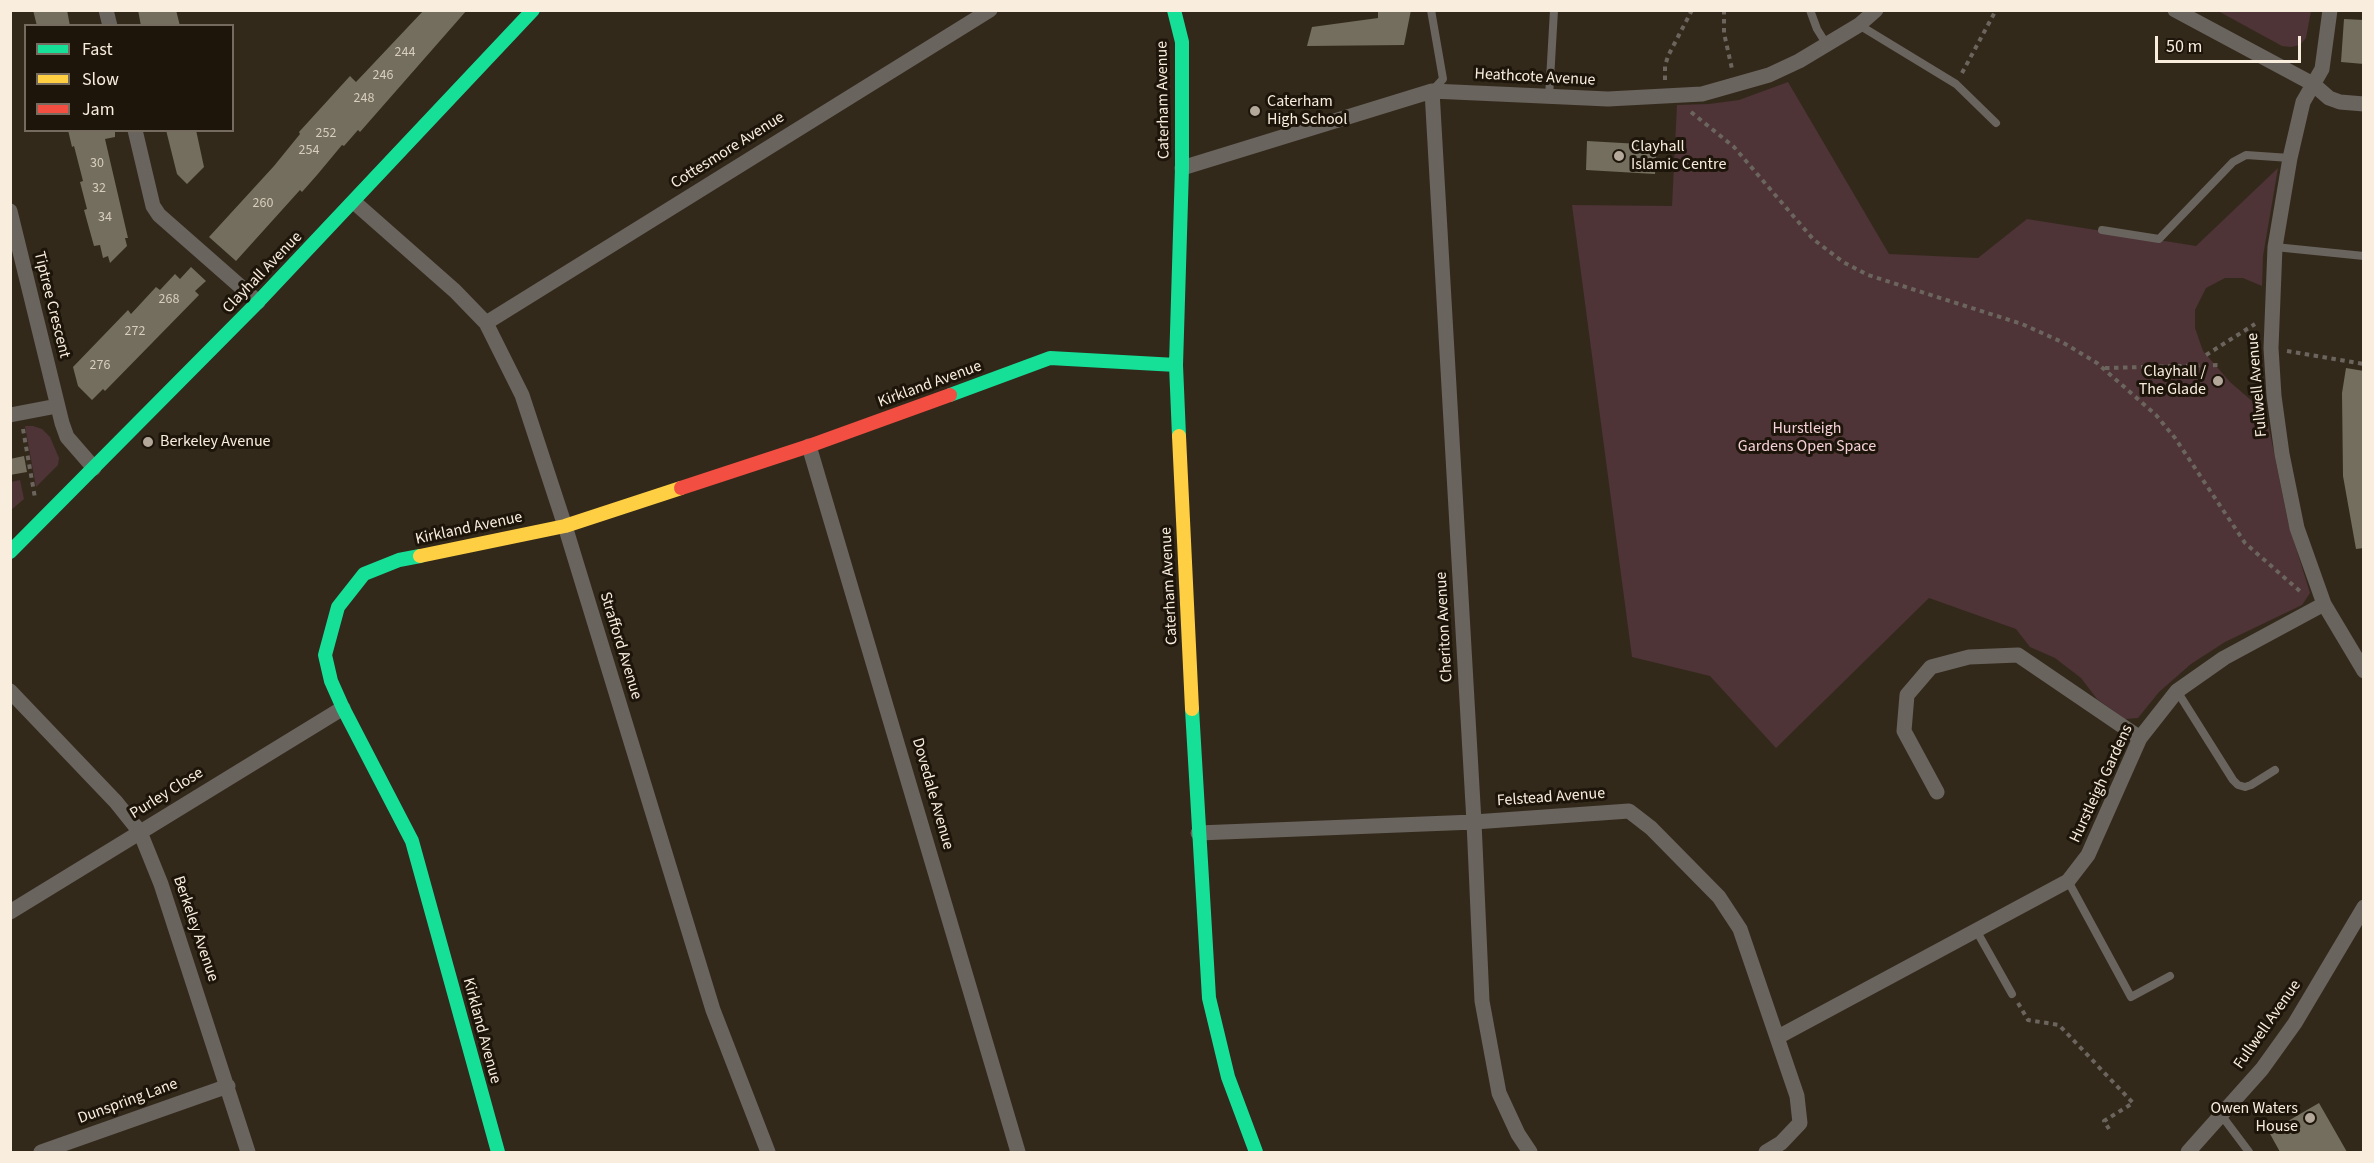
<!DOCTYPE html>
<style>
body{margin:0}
#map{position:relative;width:2374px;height:1163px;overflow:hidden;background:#33291b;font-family:"Source Sans 3",sans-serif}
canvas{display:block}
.frame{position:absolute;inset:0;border:12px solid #f9edde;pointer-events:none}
.legend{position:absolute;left:24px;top:24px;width:210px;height:108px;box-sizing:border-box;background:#1d150a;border:2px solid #756b5f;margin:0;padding:8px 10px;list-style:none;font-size:18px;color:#f9edde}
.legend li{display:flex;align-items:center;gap:12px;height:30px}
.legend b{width:30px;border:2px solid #756b5f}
.scale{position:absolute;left:2155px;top:36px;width:146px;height:27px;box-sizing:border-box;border:3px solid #f9edde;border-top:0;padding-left:8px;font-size:18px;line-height:21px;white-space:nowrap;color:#f9edde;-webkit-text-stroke:4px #1d150a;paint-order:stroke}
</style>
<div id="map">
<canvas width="2374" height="1163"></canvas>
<div class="frame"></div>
<ul class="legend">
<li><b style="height:8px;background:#16e098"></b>Fast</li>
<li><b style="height:8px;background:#ffcf43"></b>Slow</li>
<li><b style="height:8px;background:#f24e42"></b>Jam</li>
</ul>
<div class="scale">50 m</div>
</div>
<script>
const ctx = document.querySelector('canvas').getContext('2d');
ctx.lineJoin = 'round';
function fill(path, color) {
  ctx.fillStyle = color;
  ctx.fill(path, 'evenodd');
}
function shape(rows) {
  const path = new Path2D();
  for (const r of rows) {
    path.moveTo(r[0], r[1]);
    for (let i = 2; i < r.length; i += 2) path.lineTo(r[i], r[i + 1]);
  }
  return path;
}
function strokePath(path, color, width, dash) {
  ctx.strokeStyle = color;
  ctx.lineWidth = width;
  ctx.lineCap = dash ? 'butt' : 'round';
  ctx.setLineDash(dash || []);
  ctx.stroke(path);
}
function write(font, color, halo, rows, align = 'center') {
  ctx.font = font + ' "Source Sans 3",sans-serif';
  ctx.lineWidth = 6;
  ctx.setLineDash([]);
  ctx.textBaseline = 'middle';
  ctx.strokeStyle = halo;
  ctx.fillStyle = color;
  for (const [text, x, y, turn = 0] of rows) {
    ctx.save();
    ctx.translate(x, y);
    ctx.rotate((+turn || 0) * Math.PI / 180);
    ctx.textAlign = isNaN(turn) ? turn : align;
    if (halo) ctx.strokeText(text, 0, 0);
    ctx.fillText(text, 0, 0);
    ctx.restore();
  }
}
fill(shape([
 [2218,11,2311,10,2311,11,2306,38,2300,45,2291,47,2282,46],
 [1788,82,1889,254,1978,258,2027,219,2196,246,2278,168,2263,256,2262,286,2243,278,2225,278,2206,288,2195,310,2195,328,2203,351,2230,382,2266,413,2288,522,2310,593,2302,605,2225,642,2191,664,2159,692,2138,718,2125,719,2097,699,2081,678,2055,658,2030,647,2016,629,1929,598,1776,748,1710,676,1632,657,1572,205,1672,206,1677,105,1709,104,1739,100],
 [25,426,33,426,42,429,50,437,59,458,58,465,36,487],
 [20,480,24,499,11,510,11,482]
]), '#4e3337');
fill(shape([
 [33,10,67,10,70,26,37,26],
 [138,10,176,10,180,26,141,26],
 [424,10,467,10,360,132,358,130,344,146,342,145,317,175,302,192,300,190,236,261,209,237,274,166,300,134,299,132,350,76,356,82],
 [1378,10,1411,10,1404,45,1307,46,1312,27,1378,18],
 [2344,19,2364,20,2364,64,2341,62],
 [68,130,115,130,115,137,105,139,128,238,125,238,127,246,110,263,108,256,103,258,100,245,94,246,84,210,87,209,80,182,83,181,74,146,72,147],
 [166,130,196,130,204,167,187,184,177,174],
 [1587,141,1657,145,1655,174,1586,170],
 [191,267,206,281,195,291,199,295,105,391,103,389,92,400,78,386,73,367,128,310,131,314,156,287,160,290,175,274,180,279],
 [2346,368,2364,371,2364,548,2356,549,2343,476,2342,393],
 [24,456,27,472,10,475,10,459],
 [2319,1103,2347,1152,2280,1152,2269,1132]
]), '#736e5d');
strokePath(shape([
 [1724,10,1724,33,1732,69],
 [1962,73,1996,10],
 [1665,80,1665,66,1668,56,1692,10],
 [1691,112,1734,147,1813,239,1843,262,1868,275,2022,324,2062,342,2097,363,2156,415,2175,438,2245,543,2302,593],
 [2287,351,2364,364],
 [2206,355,2255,324],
 [2105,368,2218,365],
 [23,429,35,498],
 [2018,1003,2028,1020,2059,1025,2133,1103,2104,1121,2109,1129]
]), '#6b655e', 4, [4.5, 4.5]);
strokePath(shape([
 [1431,10,1443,79,1432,91],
 [1810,10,1817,29,1827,45],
 [1859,25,1956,84,1996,123],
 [1549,97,1554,10],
 [2102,230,2159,239,2233,162,2246,155,2290,158],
 [2275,247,2364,256],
 [2177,691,2233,780,2238,785,2245,787,2251,785,2275,770],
 [2068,881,2131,997,2170,976],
 [1976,930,2012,994],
 [2222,1116,2249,1152]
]), '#6a645f', 8);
strokePath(shape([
 [106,10,110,26],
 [2175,10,2313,84,2329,98,2340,102,2364,104],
 [2330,10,2322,69,2303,102,2290,158,2275,247,2271,348,2274,396,2282,454,2297,528,2324,604,2364,671],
 [1432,91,1474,822,1482,1001,1499,1093,1518,1134,1530,1152],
 [135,130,153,206,159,215,258,302],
 [1182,168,1432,91,1608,99,1702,94,1769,75,1799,61,1859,25,1876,10],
 [354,202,455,291,486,323,522,395,565,526,713,1010,768,1152],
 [10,211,62,423,67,437,94,468],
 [486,323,990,10],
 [10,415,57,406],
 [809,446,1018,1152],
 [10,691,116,802,140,832,161,884,248,1152],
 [1937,792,1904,731,1907,695,1931,667,1969,657,2018,655,2140,738],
 [1198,833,1474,822,1629,811,1651,828,1719,897,1740,929,1797,1096,1800,1123,1781,1143,1766,1152],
 [10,912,343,708],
 [1778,1037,2068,881,2088,855,2140,738,2177,691,2224,658,2324,604],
 [41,1152,228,1086],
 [2188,1152,2262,1069,2295,1023,2364,907]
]), '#6a645f', 15);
strokePath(shape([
 [1174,10,1182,42,1182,168,1176,365,1179,436],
 [950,395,1050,358,1176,365],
 [10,552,258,302,533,10],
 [420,556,399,560,364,574,338,607,325,655,331,681,343,708,412,841,498,1152],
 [1192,709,1209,998,1228,1077,1256,1152]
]), '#16e098', 14);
strokePath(shape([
 [1179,436,1192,709],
 [420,556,565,526,681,488]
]), '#ffcf43', 14);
strokePath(shape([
 [681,488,809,446,950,395]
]), '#f24e42', 14);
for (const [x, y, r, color] of [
 [1255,111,6,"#b4a89a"],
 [1619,156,6,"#b4a89a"],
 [2218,381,6,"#b4a89a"],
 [148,442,6,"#b4a89a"],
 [2310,1118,6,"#b4a89a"]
]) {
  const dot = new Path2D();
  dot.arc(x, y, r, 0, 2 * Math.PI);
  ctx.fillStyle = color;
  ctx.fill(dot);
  strokePath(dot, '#1d150a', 2);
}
write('14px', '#d8cdbe', null, [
 ["244",405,53],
 ["246",383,76],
 ["248",364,99],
 ["252",326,134],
 ["254",309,151],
 ["30",97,164],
 ["32",99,189],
 ["260",263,204],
 ["34",105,218],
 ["268",169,300],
 ["272",135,332],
 ["276",100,366]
]);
write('16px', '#f9edde', '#1d150a', [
 ["Heathcote Avenue",1535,78,3],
 ["Caterham Avenue",1164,100,-91],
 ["Cottesmore Avenue",728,151,-32],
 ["Clayhall Avenue",263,273,-46],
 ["Tiptree Crescent",51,305,76],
 ["Kirkland Avenue",930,385,-20],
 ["Fullwell Avenue",2258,385,-95],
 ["Kirkland Avenue",469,529,-12],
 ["Caterham Avenue",1170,586,-93],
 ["Cheriton Avenue",1445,627,-93],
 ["Strafford Avenue",620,646,73],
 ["Hurstleigh Gardens",2102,784,-65],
 ["Purley Close",167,794,-32],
 ["Dovedale Avenue",932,794,74],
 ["Felstead Avenue",1551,798,-4],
 ["Berkeley Avenue",195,929,71],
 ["Fullwell Avenue",2268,1025,-55],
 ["Kirkland Avenue",481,1031,75],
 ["Dunspring Lane",128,1102,-20]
]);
write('16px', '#f9edde', '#1d150a', [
 ["Caterham",1267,102],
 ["High School",1267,120],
 ["Clayhall",1631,147],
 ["Islamic Centre",1631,165],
 ["Clayhall /",2206,372,"right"],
 ["The Glade",2206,390,"right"],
 ["Berkeley Avenue",160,442],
 ["Owen Waters",2298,1109,"right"],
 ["House",2298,1127,"right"]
], 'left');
write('16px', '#f6d2da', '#1d150a', [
 ["Hurstleigh",1807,429],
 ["Gardens Open Space",1807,447]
]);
</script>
